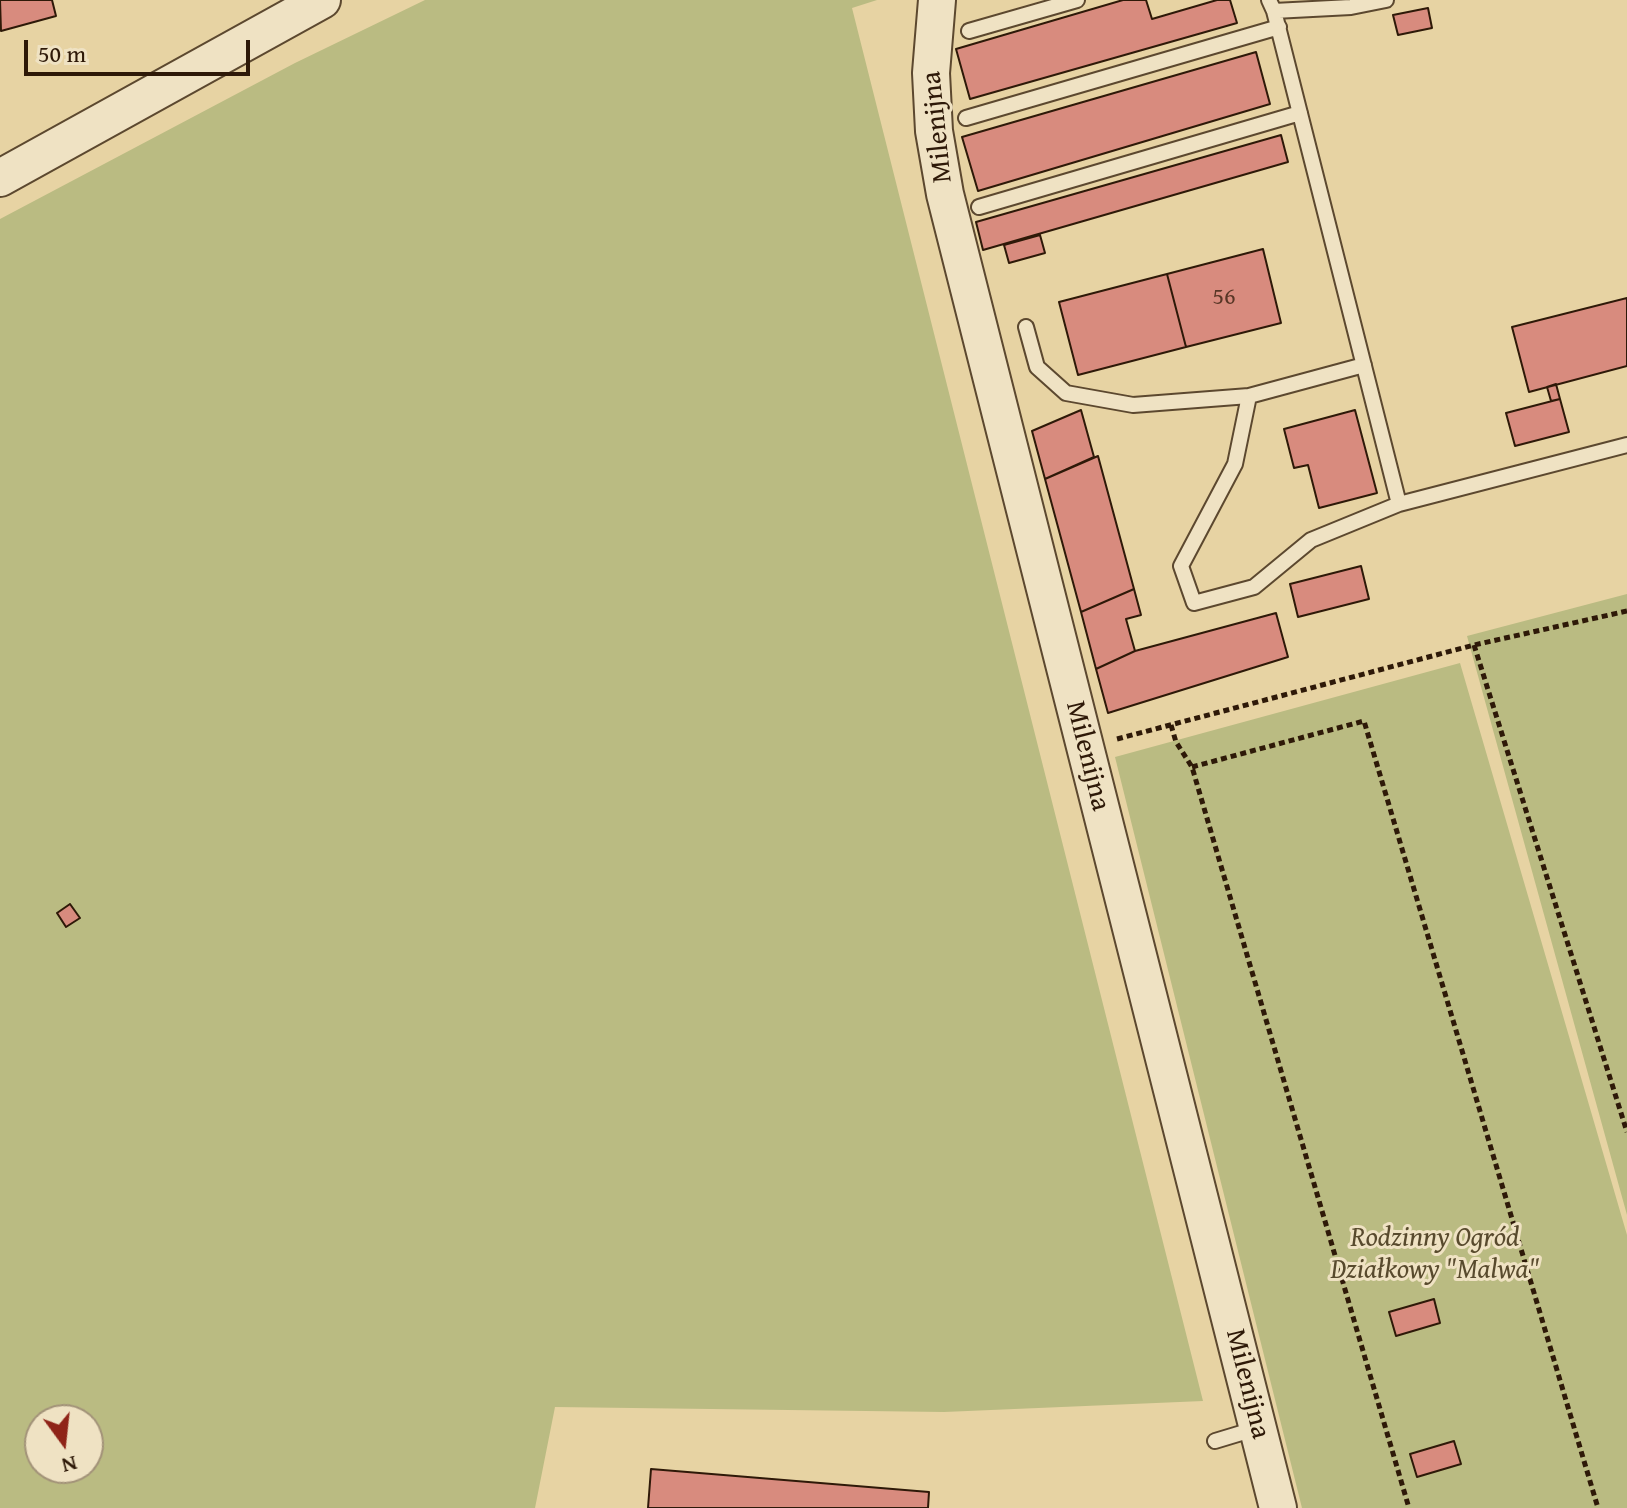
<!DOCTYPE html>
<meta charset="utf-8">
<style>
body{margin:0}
#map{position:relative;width:1627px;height:1508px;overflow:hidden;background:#e7d3a3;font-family:"Gentium Book Plus",serif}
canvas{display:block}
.north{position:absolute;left:24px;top:1404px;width:80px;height:80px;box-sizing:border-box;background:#efe2c3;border:2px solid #a29278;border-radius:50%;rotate:165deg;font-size:22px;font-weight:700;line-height:32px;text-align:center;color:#2e1908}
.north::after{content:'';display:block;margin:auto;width:28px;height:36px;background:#8f2418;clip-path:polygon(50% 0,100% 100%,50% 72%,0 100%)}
.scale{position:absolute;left:24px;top:40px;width:226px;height:36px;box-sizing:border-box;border:4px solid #2e1908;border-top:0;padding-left:10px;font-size:24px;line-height:28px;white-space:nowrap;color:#2e1908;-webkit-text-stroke:6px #efe2c3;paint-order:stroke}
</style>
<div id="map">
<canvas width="1627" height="1508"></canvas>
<div class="north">N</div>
<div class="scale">50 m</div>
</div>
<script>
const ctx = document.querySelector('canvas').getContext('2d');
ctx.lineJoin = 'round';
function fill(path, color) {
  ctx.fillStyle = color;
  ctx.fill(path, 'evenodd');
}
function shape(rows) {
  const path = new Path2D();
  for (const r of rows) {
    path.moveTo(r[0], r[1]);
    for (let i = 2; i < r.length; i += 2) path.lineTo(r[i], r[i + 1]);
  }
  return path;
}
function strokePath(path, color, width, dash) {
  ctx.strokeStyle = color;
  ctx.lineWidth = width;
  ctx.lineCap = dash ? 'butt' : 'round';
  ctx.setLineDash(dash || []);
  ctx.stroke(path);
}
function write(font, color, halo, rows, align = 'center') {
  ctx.font = font + ' "Gentium Book Plus",serif';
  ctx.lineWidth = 6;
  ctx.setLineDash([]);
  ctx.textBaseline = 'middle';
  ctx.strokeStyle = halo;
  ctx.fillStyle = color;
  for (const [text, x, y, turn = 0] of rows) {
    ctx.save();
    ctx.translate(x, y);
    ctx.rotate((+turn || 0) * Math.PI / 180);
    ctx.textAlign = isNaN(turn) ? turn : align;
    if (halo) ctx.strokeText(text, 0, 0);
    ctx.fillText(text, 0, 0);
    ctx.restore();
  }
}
fill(shape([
 [425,0,877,0,852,8,1203,1401,944,1412,555,1407,535,1508,0,1508,0,219,295,63],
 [40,1420,88,1420,88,1468,40,1468],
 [1627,594,1627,1215,1467,636],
 [1460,663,1627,1235,1627,1508,1302,1508,1115,757]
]), '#babb82');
const building = shape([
 [0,0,52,0,56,16,1,31,0,0],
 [1123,0,1146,0,1152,19,1217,0,1230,0,1237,23,970,99,956,49,1123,0],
 [1428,8,1432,28,1398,35,1393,15,1428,8],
 [1256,52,1270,104,978,191,962,137,1256,52],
 [1281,135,1288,162,983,250,976,222,1281,135],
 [1040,235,1045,253,1009,263,1004,245,1040,235],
 [1263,249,1281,323,1186,347,1167,274,1263,249],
 [1167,274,1186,347,1078,375,1059,302,1167,274],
 [1627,298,1627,366,1529,392,1512,327,1627,298],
 [1556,384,1560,399,1551,401,1547,387,1556,384],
 [1560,399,1569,432,1515,446,1506,413,1560,399],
 [1081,410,1094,457,1045,479,1032,431,1081,410],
 [1355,410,1377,493,1319,508,1308,465,1294,468,1284,429,1355,410],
 [1098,456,1134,589,1081,612,1045,479,1098,456],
 [1361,566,1369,599,1298,617,1290,584,1361,566],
 [1134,589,1141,615,1126,619,1135,651,1096,669,1081,612,1134,589],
 [1276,613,1288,657,1108,713,1096,669,1135,651,1276,613],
 [70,904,80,918,66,927,57,913,70,904],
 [1434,1299,1440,1323,1396,1336,1389,1312,1434,1299],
 [1454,1441,1461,1464,1417,1477,1410,1454,1454,1441],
 [651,1469,929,1492,928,1508,648,1508,651,1469]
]);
fill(building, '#d88b7e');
strokePath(building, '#2e1908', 2);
const service = shape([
 [1269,0,1274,11,1351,7,1386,0],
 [1274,11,1399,504,1627,445],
 [969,31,1077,0],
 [966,118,1279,27],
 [979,207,1300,113],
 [1026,327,1037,367,1066,393,1133,405,1249,396,1364,365],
 [1249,396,1235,464,1181,566,1194,603,1254,587,1311,540,1399,504],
 [1215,1441,1258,1428]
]);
const tertiary = shape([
 [937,0,931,73,934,131,945,194,1278,1508],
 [0,178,322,0]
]);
strokePath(service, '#5c482f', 18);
strokePath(tertiary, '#5c482f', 40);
strokePath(shape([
 [1474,645,1627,1132],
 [1171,725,1176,742,1192,767,1409,1508],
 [1117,739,1474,645,1627,611],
 [1192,767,1364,721,1598,1508]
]), '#2e1908', 5, [6, 4]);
strokePath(service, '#efe2c3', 14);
strokePath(tertiary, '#efe2c3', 36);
write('24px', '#583626', null, [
 ["56",1224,298]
]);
write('28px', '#2e1908', '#efe2c3', [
 ["Milenijna",938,127,-96],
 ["Milenijna",1087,756,76],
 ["Milenijna",1247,1384,76]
]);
write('italic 28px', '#584a2d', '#efe2c3', [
 ["Rodzinny Ogród",1435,1239],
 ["Działkowy \"Malwa\"",1435,1271]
]);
</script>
